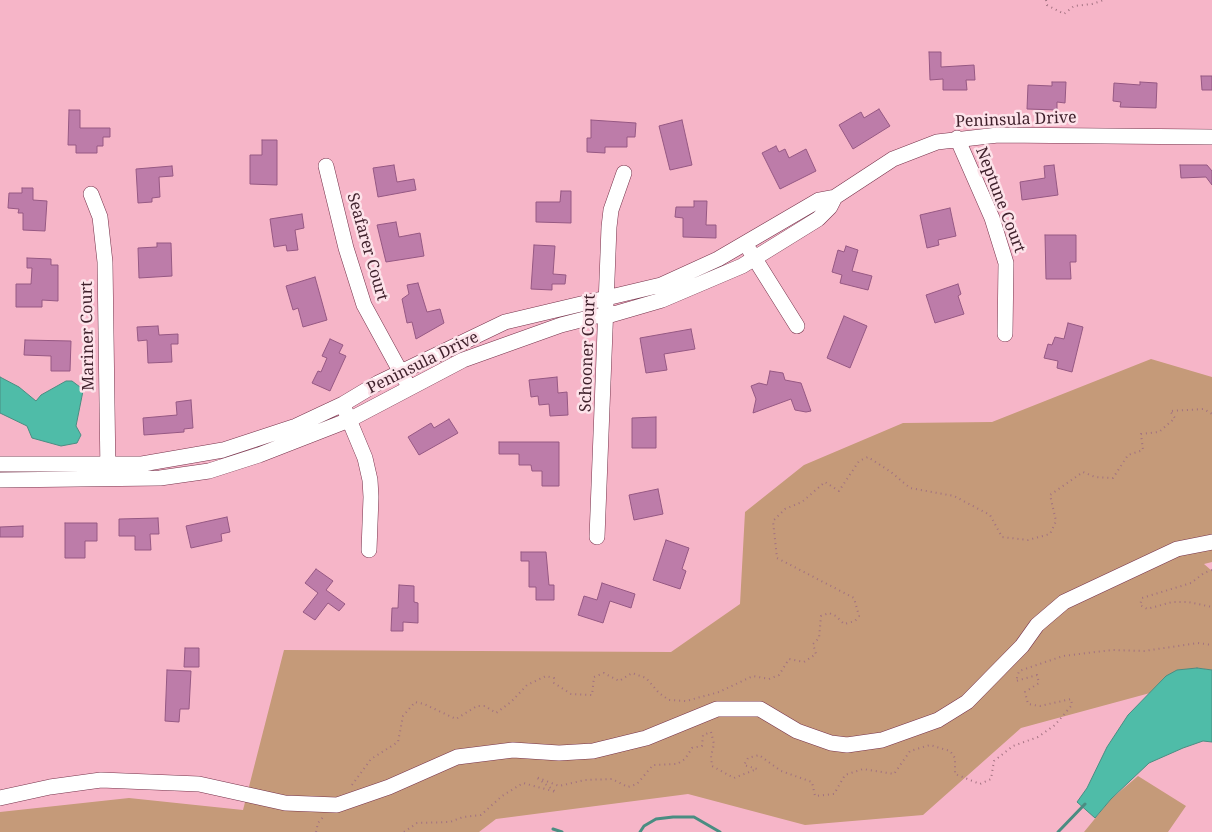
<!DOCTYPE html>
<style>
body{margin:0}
canvas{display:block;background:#f6b5c8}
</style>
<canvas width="1212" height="832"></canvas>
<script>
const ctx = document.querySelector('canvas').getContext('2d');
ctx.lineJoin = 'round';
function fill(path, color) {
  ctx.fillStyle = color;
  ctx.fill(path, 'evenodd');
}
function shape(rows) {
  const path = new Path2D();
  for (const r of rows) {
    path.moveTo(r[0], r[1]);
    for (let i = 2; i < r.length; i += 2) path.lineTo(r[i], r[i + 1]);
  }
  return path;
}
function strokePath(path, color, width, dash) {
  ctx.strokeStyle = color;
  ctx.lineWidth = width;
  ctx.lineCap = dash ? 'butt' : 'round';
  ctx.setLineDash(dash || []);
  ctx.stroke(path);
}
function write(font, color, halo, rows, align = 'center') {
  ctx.font = font + ' "Noto Serif",serif';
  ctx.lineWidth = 5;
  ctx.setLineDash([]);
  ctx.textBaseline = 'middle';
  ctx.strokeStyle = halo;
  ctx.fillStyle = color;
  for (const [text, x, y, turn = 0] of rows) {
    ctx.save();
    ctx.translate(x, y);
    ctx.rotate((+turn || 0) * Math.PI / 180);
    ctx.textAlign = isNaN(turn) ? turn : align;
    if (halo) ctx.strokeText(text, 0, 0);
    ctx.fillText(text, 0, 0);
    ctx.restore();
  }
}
fill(shape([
 [1151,359,1212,377,1212,562,1204,564,1212,571,1212,670,1197,668,1166,676,1150,693,1021,728,923,815,805,825,688,794,496,819,479,832,0,832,0,812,129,798,243,810,284,650,671,652,740,604,745,512,804,465,903,423,992,422],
 [1138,776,1186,806,1168,832,1084,832,1111,799]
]), '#c59a79');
const water = shape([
 [0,377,19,387,36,401,41,395,66,381,72,381,80,387,83,391,76,426,81,435,77,443,61,446,32,438,27,426,0,413,0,377],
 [1197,668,1212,670,1212,742,1203,741,1183,748,1149,763,1111,799,1095,818,1077,802,1087,788,1107,747,1128,715,1166,676,1177,670,1197,668]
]);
fill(water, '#4fbca8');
strokePath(water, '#4a8d82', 1);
strokePath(shape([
 [553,829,562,832],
 [640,832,644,826,656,819,673,817,694,817,720,832],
 [1058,832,1085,804]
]), '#4a8d82', 3);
const building = shape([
 [929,52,941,52,941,67,974,65,975,80,966,80,967,90,943,90,943,79,930,80,929,52],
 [1201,76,1212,76,1212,90,1202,90,1201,76],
 [1052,82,1066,82,1065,103,1057,102,1057,110,1027,109,1028,85,1052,86,1052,82],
 [1140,82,1157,83,1156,108,1120,107,1121,102,1113,101,1114,83,1140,85,1140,82],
 [879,109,890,126,853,149,839,125,861,112,864,118,879,109],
 [69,110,80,110,80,128,110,128,110,137,103,137,103,146,97,146,97,153,76,153,76,145,68,145,69,110],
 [591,120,636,123,635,137,627,137,627,147,605,147,605,153,587,152,587,138,591,138,591,120],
 [682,120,692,165,670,170,659,126,682,120],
 [262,140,277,140,277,185,250,184,250,155,262,155,262,140],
 [776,146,779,152,785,149,789,158,806,149,816,171,780,189,762,153,776,146],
 [394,165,397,182,414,179,416,190,378,197,373,168,394,165],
 [1054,165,1058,195,1022,200,1020,182,1045,178,1044,166,1054,165],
 [1180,165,1207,165,1212,171,1212,185,1206,177,1181,178,1180,165],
 [172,166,173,176,159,177,160,197,152,198,152,202,138,203,136,169,172,166],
 [22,188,33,188,33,200,47,201,45,231,23,230,23,213,18,213,19,209,8,208,9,193,22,193,22,188],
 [561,191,571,191,571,223,536,222,536,202,560,202,561,191],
 [694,201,707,201,706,225,716,225,716,238,683,237,683,218,675,217,676,207,694,207,694,201],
 [950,208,956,236,938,240,939,245,927,248,920,215,950,208],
 [302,214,304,228,295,230,298,250,287,251,286,245,274,247,270,219,302,214],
 [396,222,399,237,420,233,424,256,386,262,377,225,396,222],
 [1045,235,1076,235,1076,262,1070,262,1071,279,1046,279,1045,235],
 [157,243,171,243,172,276,139,278,138,248,157,247,157,243],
 [534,245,555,246,553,274,566,275,565,284,552,284,552,290,531,289,534,245],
 [846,246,858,250,852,271,872,276,868,290,840,283,842,275,832,272,838,250,844,252,846,246],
 [27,258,51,259,51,265,58,265,58,301,42,300,42,307,16,307,16,284,31,284,32,268,27,268,27,258],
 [315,277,327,320,303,327,298,308,293,310,286,286,315,277],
 [418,283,427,312,440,309,444,323,416,339,412,322,407,323,402,299,409,294,407,285,418,283],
 [958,284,961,294,958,296,964,314,935,323,926,295,958,284],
 [844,316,867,326,850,368,827,358,844,316],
 [1068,323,1083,327,1072,372,1057,368,1058,361,1044,358,1048,344,1052,345,1055,337,1064,339,1068,323],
 [158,326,159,335,178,334,178,344,171,344,172,362,148,363,147,340,138,341,137,327,158,326],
 [691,329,695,349,664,354,667,370,646,373,640,338,691,329],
 [330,339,343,345,339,353,346,356,330,391,312,383,318,371,321,372,327,358,322,356,330,339],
 [25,340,71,341,70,371,51,371,51,356,24,355,25,340],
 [770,371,783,373,785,380,801,383,811,411,806,412,795,410,791,399,753,413,756,399,751,386,759,383,767,385,770,371],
 [557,377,558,393,567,392,568,415,550,416,549,404,539,405,538,396,531,397,529,380,557,377],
 [191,400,193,428,184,429,184,432,144,435,143,418,177,415,176,402,191,400],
 [656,417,656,448,632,448,632,418,656,417],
 [449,419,458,433,419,455,408,437,431,423,434,428,449,419],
 [499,442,559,442,559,486,542,486,542,471,532,471,531,465,519,465,519,454,499,454,499,442],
 [658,489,663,514,634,520,629,495,658,489],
 [227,517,230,532,221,534,222,541,191,548,186,526,227,517],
 [158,518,159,534,150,534,151,550,135,550,135,536,119,536,119,519,158,518],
 [65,523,97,523,97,541,85,541,85,558,65,558,65,523],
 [23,526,23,537,0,537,0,527,23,526],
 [666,540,689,548,682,569,686,571,680,589,653,580,666,540],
 [521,552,546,552,549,585,554,585,554,600,536,600,536,587,529,587,529,561,521,561,521,552],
 [316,569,333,581,326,590,345,604,339,611,328,603,315,620,303,612,318,593,305,583,316,569],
 [602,583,635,594,631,608,610,601,603,623,578,615,584,596,597,600,602,583],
 [399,585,414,586,414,602,418,603,418,623,403,622,403,631,391,631,392,608,398,608,399,585],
 [185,648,199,648,199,667,184,667,185,648],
 [167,670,191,671,189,709,180,709,179,722,165,721,167,670]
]);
fill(building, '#bd7ca9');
strokePath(building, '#965883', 1);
const minor = shape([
 [957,138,992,218,1006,263,1005,334],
 [326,166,346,248,364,305,405,380],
 [91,194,100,217,105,262,108,474],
 [750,251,797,326],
 [345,410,365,458,370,480,371,497,369,550],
 [0,464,142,464,223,450,296,426,343,404,378,383,505,322,661,285,718,259,819,200,835,197,893,159,937,142,998,135,1212,137],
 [0,480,160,478,209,471,259,455,349,420,463,360,561,325,596,316,607,316,662,300,742,266,818,219,830,207,835,197],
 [597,537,609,227,611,210,624,173],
 [0,798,50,787,101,780,199,784,285,803,337,805,389,787,457,757,513,750,559,753,593,751,646,738,717,709,760,709,797,731,831,743,847,745,882,740,938,720,967,702,1022,646,1037,625,1064,602,1177,549,1212,542]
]);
strokePath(minor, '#76324b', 16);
strokePath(shape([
 [1046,0,1047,5,1064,14,1074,6,1092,4,1104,0],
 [1212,570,1204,573,1191,583,1142,598,1140,605,1147,609,1172,602,1188,602,1212,607],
 [352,785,371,759,398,742,403,716,415,702,424,704,456,719,477,706,485,706,496,713,511,702,527,685,546,676,554,678,554,683,571,694,592,695,594,677,604,673,619,681,632,673,646,678,659,693,669,700,686,701,719,692,753,676,769,679,779,675,789,659,804,662,816,654,813,644,819,638,821,616,829,613,836,616,844,624,855,621,859,616,854,598,777,558,773,521,785,509,802,502,825,482,839,491,859,461,868,457,891,472,910,488,954,496,990,515,1002,537,1028,540,1050,534,1056,521,1050,495,1083,472,1095,477,1113,478,1128,455,1143,450,1141,434,1159,432,1175,418,1170,411,1204,409,1212,414],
 [316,832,318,823,324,816],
 [404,832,417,823,450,822,463,817,481,815,502,796,523,783,556,792,536,777,559,786,585,780,612,779,628,787,637,784,653,765,677,764,685,759,692,748,702,746,703,735,711,732,714,744,711,756,712,766,734,778,757,769,744,765,748,758,759,755,781,771,812,782,815,796,834,794,845,775,863,769,894,774,910,751,930,745,950,751,955,758,955,774,980,784,991,779,994,761,1013,746,1038,737,1055,725,1072,705,1071,699,1040,706,1028,704,1025,692,1039,683,1037,675,1016,681,1019,671,1063,656,1112,650,1144,651,1198,643,1212,645]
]), '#a27180', 2, [1, 4]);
strokePath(minor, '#fff', 15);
write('16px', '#3e1f2a', '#fde3ea', [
 ["Peninsula Drive",1016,120,-2],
 ["Neptune Court",1000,200,69],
 ["Seafarer Court",367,247,74],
 ["Mariner Court",88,336,-91],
 ["Schooner Court",588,353,-88],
 ["Peninsula Drive",423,363,-26]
]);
</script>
